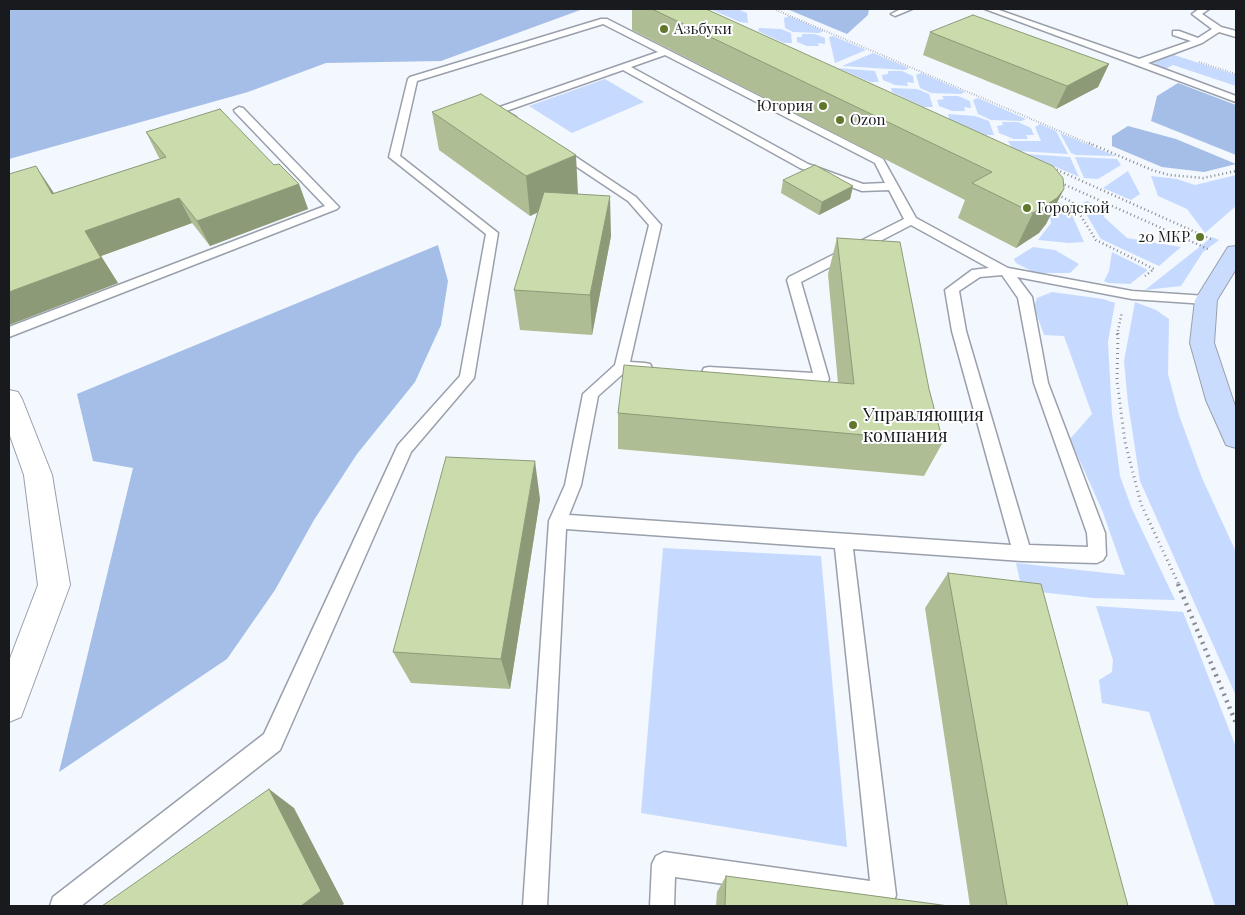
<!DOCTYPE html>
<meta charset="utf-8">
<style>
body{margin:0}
#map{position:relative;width:1245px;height:915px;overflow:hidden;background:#f3f7fe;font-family:"Playfair Display",serif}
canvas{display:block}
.frame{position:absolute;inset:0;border:10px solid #181a1e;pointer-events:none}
</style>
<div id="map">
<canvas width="1245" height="915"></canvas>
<div class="frame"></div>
</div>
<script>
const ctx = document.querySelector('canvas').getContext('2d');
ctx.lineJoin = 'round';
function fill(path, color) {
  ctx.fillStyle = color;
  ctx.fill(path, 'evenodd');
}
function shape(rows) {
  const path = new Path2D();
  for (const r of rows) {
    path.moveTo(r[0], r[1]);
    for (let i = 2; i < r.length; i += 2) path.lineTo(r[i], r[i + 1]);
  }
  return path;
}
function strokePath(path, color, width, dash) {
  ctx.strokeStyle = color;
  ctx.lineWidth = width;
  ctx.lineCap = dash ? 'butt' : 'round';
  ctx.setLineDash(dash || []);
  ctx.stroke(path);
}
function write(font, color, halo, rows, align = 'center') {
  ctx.font = font + ' "Playfair Display",serif';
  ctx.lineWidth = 4;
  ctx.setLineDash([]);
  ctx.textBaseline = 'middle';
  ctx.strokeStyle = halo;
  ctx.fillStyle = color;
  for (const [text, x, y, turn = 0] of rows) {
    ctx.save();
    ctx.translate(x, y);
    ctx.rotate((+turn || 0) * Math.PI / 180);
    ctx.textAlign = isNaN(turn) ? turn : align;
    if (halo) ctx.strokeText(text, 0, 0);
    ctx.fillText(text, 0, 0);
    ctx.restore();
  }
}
fill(shape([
 [710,9,737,9,747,13,748,23,740,22],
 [789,16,824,31,819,33,793,32,785,28,784,18],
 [759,28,781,29,791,33,792,43,784,43,758,31],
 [802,34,815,34,825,38,825,44,818,43,819,46,807,46,797,42,797,37,802,37],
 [833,36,866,50,835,63,829,37],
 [873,53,909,68,905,70,842,66],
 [1171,54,1236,75,1236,86,1173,65,1165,69,1158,67,1153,61],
 [838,68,875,71,879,82,870,82],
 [888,71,902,71,913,76,914,83,907,82,908,86,895,85,883,80,882,75,888,74],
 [921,73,965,92,961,94,931,93,920,88,916,75],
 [605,79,644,102,572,133,529,106],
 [891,88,917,89,929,94,933,107,924,107,892,92],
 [942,96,958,96,970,101,971,108,964,107,965,111,952,111,939,106,937,100,944,99],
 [978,98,1026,119,1022,121,991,120,978,114,973,100],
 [948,114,975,116,989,121,994,135,985,135,949,119],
 [1002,122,1018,122,1031,128,1034,135,1026,135,1028,139,1014,139,999,133,997,126,1003,125],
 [1040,124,1056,131,1068,154,1018,151,1012,148,1008,141,1041,141,1035,127],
 [1060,133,1116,156,1076,155,1071,153],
 [1026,154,1070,157,1079,177],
 [1075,157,1117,159,1121,165,1098,179,1084,178],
 [1128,171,1140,194,1131,200,1103,188],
 [1236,175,1236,206,1205,233,1187,209,1158,196,1151,176,1177,179,1195,185],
 [1056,201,1065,205,1072,215,1084,242,1069,243,1038,240,1051,223,1049,210],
 [1087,201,1106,210,1104,217,1127,238,1181,247,1159,266,1101,239,1080,204],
 [1212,237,1219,240,1203,252,1181,286,1145,290],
 [1033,247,1055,250,1079,264,1070,273,1035,273,1016,263,1014,259],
 [1112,252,1148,270,1130,284,1108,283,1104,281,1109,271],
 [1052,292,1103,299,1115,303,1108,342,1112,414,1120,476,1132,509,1175,600,1093,598,1022,590,1016,563,1125,575,1102,510,1070,439,1092,414,1064,336,1044,335,1034,307,1037,298],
 [1135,302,1156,310,1169,319,1168,374,1179,415,1202,478,1236,552,1236,696,1140,481,1128,403,1124,361],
 [663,548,821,556,847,847,641,813],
 [1096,606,1183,612,1236,747,1236,906,1215,906,1149,712,1102,703,1099,680,1112,672,1113,660]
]), '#c5dafe');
fill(shape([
 [9,9,583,9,441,61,326,63,248,92,9,159],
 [787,9,869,9,868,15,847,34],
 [1178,83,1236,105,1236,155,1151,121,1157,96],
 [1128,126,1176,139,1236,164,1204,172,1162,167,1112,146,1112,136],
 [438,245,448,281,441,325,415,382,357,454,314,520,275,590,227,659,59,772,133,468,93,461,77,394]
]), '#a4bee8');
const lane = shape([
 [901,9,912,9,895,16,891,14,901,9],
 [985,9,996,9,1139,59,1191,41,1173,35,1173,31,1179,31,1198,38,1212,29,1192,14,1199,9,1209,9,1202,14,1221,27,1236,31,1236,37,1219,32,1202,43,1148,63,1236,96,1236,102,985,9],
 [601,19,607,19,883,159,916,218,1008,268,1132,291,1206,296,1211,297,1213,300,1211,303,1206,304,1132,299,1017,277,1032,297,1048,383,1105,533,1106,555,1103,560,1097,563,1022,561,853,549,896,895,893,904,878,906,675,877,674,906,650,906,652,864,656,856,664,852,870,881,835,548,566,529,547,906,523,906,549,521,565,485,583,394,615,365,649,225,628,201,553,151,552,149,553,147,561,147,636,197,661,225,630,362,645,363,650,364,652,368,650,372,645,373,625,372,598,396,581,485,569,515,1011,545,952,331,945,290,972,270,989,268,911,225,801,282,829,379,827,383,822,384,704,376,702,372,704,368,709,367,813,373,787,280,789,277,904,219,889,190,862,191,800,168,623,70,506,111,516,117,516,121,508,121,494,113,494,109,658,52,603,24,417,81,400,156,498,233,474,378,411,452,280,750,81,906,50,906,53,897,264,734,398,445,460,376,486,234,389,157,408,79,410,77,601,19],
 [665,55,875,163,885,183,863,184,808,164,631,67,665,55],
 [1002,275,1018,298,1034,383,1087,533,1088,547,1029,545,966,331,959,291,980,277,1002,275],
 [239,107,243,108,337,205,339,207,337,209,9,337,9,327,325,206,235,112,234,110,239,107]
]);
const street = shape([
 [9,390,18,392,22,399,52,475,70,585,21,717,9,722,9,661,38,585,24,475,9,433,9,390]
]);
const secondary = shape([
 [1236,246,1236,269,1217,300,1214,343,1236,409,1236,448,1226,445,1223,438,1206,400,1190,343,1195,300,1228,247,1236,246]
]);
strokePath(lane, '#99a0ab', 3);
strokePath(street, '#99a0ab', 2);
strokePath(secondary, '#99a0ab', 2);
strokePath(shape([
 [774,9,1092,145],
 [1199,62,1236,74]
]), '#878a8f', 2, [0.5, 2]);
strokePath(shape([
 [1089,143,1152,170,1169,175,1203,178,1236,171],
 [1053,168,1213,240],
 [1061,183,1208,249],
 [1058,195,1072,202,1096,240,1154,269,1145,276],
 [1117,335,1122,312]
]), '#878a8f', 2.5, [1, 3]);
strokePath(shape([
 [1118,333,1117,381,1125,442,1141,504,1179,585]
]), '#878a8f', 3, [1, 4]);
strokePath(shape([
 [1178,584,1236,723]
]), '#878a8f', 4.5, [2, 5]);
fill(lane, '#fff');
fill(street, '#fff');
fill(secondary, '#c9dcfe');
fill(shape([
 [632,9,706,9,1064,189,1046,224,1039,233,1016,248,958,218,965,200,632,30],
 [930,32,1109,64,1098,87,1056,109,923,55],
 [432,112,578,194,577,194,611,236,592,335,520,330,514,290,538,212,530,216,439,150],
 [146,132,274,165,299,184,308,209,210,246,192,223,101,256,118,283,9,325,9,174,54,193,160,159,158,156],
 [783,180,853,186,850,199,819,215,781,193],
 [837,238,929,389,943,442,924,476,618,449,618,413,838,383,828,274],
 [540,499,510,689,411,683,393,652],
 [948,573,1128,906,970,906,925,608],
 [726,876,949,906,716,906,717,892]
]), '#aebd94');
fill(shape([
 [1109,64,1098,87,1056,109,1067,86],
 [576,155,578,194,530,216,526,176],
 [36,166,52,190,69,218,52,194],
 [299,184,308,209,210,246,197,221],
 [853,186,850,199,819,215,822,202],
 [1064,189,1046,224,1039,233,1016,248,1033,213],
 [610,196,611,236,592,335,590,295],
 [179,198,192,223,101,256,118,283,9,325,9,292,85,231],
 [535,461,540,499,510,689,501,659],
 [269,789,294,808,344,904,341,906,301,906]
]), '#8d9a78');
const building = shape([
 [652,9,706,9,1053,166,1063,178,1064,189,1057,198,1033,213,972,183,992,172,652,9],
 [973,15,1109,64,1067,86,930,32,973,15],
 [481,94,576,155,526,176,432,112,481,94],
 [220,109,274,165,279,164,299,184,197,221,179,198,85,231,101,258,9,292,9,174,36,166,52,194,166,157,146,132,220,109],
 [815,165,853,186,822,202,783,180,815,165],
 [544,192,610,196,590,295,514,290,544,192],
 [837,238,900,242,929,389,943,442,618,413,624,365,854,384,837,238],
 [446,457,535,461,501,659,393,652,446,457],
 [948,573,1041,584,1128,906,1007,906,948,573],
 [269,789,321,891,301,906,102,906,269,789],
 [726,876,949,906,725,906,726,876]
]);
fill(building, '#cadcac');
strokePath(building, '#8d9a78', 1);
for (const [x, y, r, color] of [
 [664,29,5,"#60782b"],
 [823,106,5,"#60782b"],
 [840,120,5,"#60782b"],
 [1027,208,5,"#60782b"],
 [1200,237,5,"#60782b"],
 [853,425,5,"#60782b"]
]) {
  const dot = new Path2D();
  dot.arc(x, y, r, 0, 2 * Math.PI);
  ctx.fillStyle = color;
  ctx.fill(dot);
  strokePath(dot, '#fff', 2);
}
write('15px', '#181a1e', '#fff', [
 ["Азьбуки",674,29],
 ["Югория",813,106,"right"],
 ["Ozon",850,120],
 ["Городской",1037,208],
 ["20 МКР",1190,237,"right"]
], 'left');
write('18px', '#181a1e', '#fff', [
 ["Управляющия",863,415],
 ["компания",863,436]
], 'left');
</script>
